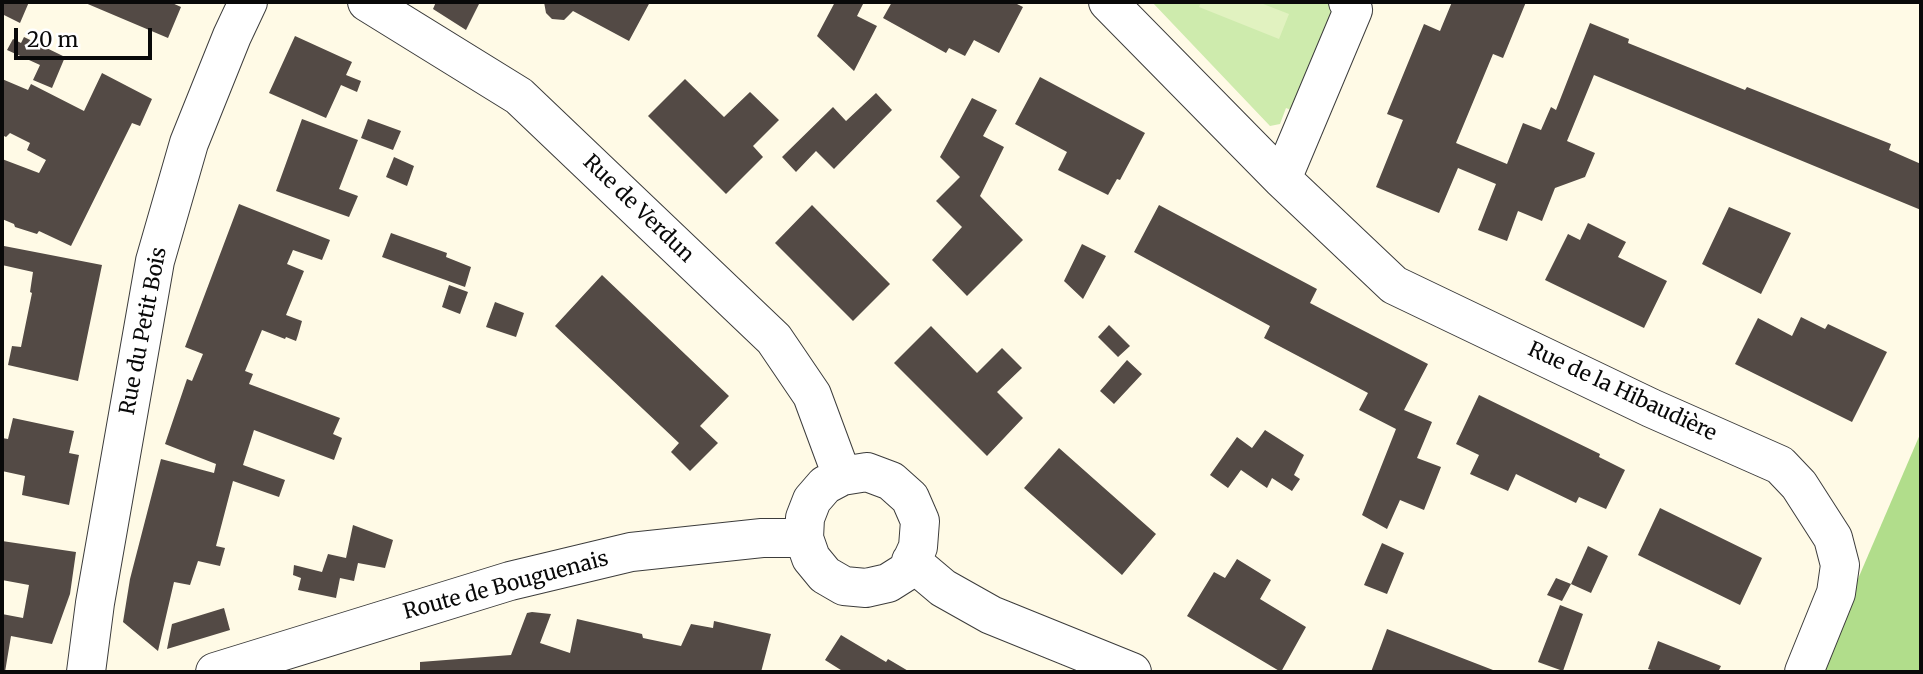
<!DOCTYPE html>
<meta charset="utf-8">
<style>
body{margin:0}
#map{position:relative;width:1923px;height:674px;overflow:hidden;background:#fffae6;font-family:Merriweather,serif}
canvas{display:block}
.frame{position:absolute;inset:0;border:4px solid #090909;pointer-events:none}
.scale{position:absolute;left:14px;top:28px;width:138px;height:32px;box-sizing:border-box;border:4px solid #090909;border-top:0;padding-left:9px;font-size:21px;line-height:24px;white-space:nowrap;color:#090909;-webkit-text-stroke:5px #fff;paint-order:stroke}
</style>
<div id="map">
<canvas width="1923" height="674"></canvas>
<div class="frame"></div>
<div class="scale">20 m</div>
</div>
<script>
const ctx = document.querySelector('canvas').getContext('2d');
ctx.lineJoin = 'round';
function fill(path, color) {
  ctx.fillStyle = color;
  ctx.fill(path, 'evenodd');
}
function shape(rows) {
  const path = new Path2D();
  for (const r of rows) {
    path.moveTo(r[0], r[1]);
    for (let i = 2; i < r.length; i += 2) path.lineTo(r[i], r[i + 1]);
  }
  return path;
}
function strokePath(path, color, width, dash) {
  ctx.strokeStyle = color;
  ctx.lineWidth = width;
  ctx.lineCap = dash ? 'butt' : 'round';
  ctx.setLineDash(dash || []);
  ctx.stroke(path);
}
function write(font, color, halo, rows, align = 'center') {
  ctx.font = font + ' Merriweather,serif';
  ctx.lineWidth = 7;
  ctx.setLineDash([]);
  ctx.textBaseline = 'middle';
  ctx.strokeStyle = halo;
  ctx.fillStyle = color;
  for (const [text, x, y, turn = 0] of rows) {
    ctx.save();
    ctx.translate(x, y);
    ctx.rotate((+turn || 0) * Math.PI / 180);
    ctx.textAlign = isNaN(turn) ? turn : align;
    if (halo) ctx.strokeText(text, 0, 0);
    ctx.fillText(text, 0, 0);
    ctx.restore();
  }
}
fill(shape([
 [1152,2,1324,2,1331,4,1333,12,1294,111,1286,108,1280,124,1270,126]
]), '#ceebad');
fill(shape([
 [1921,432,1921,672,1818,672]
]), '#b1dd8b');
fill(shape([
 [1201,2,1258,2,1289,14,1279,39,1199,7]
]), '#e1f2c0');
fill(shape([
 [2,2,29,2,20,23,2,14],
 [83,2,170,2,181,7,168,38],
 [436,2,480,2,466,30,433,9],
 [544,2,650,2,629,41,573,11,564,20,552,19,546,13],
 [835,2,864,2,857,16,877,26,854,71,817,36],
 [892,2,1013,2,1023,7,999,53,974,40,965,56,949,48,946,53,883,18],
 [1452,2,1526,2,1503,58,1493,54,1456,143,1507,164,1523,123,1541,130,1551,107,1556,110,1590,23,1629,39,1628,43,1745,90,1747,87,1891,144,1889,150,1921,164,1921,210,1594,75,1567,141,1595,153,1585,177,1555,188,1542,221,1518,211,1507,241,1478,230,1496,184,1458,168,1439,213,1376,187,1403,120,1387,114,1424,24,1440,31],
 [295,36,352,62,346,75,361,81,357,92,341,85,326,118,269,93],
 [24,37,65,57,52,88,33,80,40,65,7,50,13,39,21,43],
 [102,73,152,99,140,126,132,123,71,246,39,231,37,234,15,227,14,224,2,219,2,159,39,173,46,160,27,150,30,143,10,133,6,137,2,135,2,79,28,90,31,84,84,111],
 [1040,77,1145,133,1120,180,1117,179,1108,195,1058,170,1067,152,1015,124],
 [685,79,724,117,750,92,779,120,753,146,763,157,726,194,648,116],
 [876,93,892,110,834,169,816,151,796,172,782,157,833,107,846,121],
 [972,98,997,110,983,136,1004,147,980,196,1023,240,967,296,932,260,962,227,936,201,960,177,940,157],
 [302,119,358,140,339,189,358,196,349,217,276,191],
 [368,119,401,131,393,150,361,138],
 [394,157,414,166,407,186,386,177],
 [239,204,330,240,322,260,293,250,287,264,304,271,286,315,302,321,298,335,296,341,286,337,285,339,262,330,245,371,253,374,249,384,340,418,333,434,342,438,334,460,254,430,243,465,285,480,279,497,233,481,216,546,225,548,220,566,198,561,190,585,174,582,158,651,123,622,130,579,161,459,214,473,216,464,165,444,187,379,192,381,203,354,185,347],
 [812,205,890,284,853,321,775,243],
 [1159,205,1317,289,1310,303,1428,364,1404,410,1432,422,1417,458,1441,467,1424,510,1400,500,1387,529,1362,515,1396,429,1359,410,1368,393,1264,338,1270,326,1134,252],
 [1729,207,1791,233,1761,294,1702,264],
 [1588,223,1626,242,1618,257,1667,281,1644,328,1545,280,1568,234,1580,240],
 [391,233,447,253,446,257,471,267,465,287,382,257],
 [1082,244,1106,256,1083,299,1064,281],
 [4,246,102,265,78,381,8,365,12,346,21,347,32,293,30,292,33,272,2,265],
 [602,275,729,396,700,426,718,443,690,471,671,452,679,443,555,326],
 [449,285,468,292,460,314,442,307],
 [495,302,524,313,516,337,486,327],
 [1801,317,1825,329,1828,324,1887,352,1852,422,1735,364,1758,318,1792,336],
 [1109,325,1130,346,1118,357,1098,337],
 [931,326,977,373,1002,348,1022,368,997,392,1023,418,987,456,894,363],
 [1127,360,1142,374,1114,404,1100,391],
 [1479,395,1600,454,1599,457,1625,470,1606,509,1579,497,1576,503,1516,474,1508,491,1470,474,1479,455,1456,444],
 [13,418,74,431,69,453,79,455,69,505,22,495,25,476,2,471,2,438,8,439],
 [1265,430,1304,455,1294,475,1300,479,1292,491,1272,478,1267,488,1241,470,1228,488,1210,475,1237,437,1252,448],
 [1059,448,1156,534,1122,575,1024,488],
 [1660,508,1762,558,1740,605,1638,555],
 [353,525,393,540,385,568,358,563,354,581,340,578,336,598,298,590,301,578,293,575,294,565,322,572,328,554,346,558],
 [2,541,76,552,70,594,52,644,11,636,5,672,2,672,2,614,23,618,29,585,2,580],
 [1382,543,1404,553,1387,594,1364,585],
 [1588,546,1608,556,1591,593,1571,584],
 [1237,559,1271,580,1260,599,1306,627,1281,672,1187,616,1214,572,1225,578],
 [1556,578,1571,584,1562,601,1547,595],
 [1560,605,1583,614,1563,671,1538,662],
 [224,608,230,630,167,649,172,624],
 [532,612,551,614,540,643,570,653,577,619,642,634,643,638,681,646,691,624,713,628,714,621,771,634,761,672,420,672,420,662,511,655,527,613],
 [1387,629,1493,670,1492,672,1371,672],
 [841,635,886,662,888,659,910,672,844,672,825,660],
 [1658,641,1721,666,1718,672,1657,672,1648,669]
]), '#534a45');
const minor = shape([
 [367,2,519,96,774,339,812,395,842,476],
 [1108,2,1282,179,1394,285,1651,408,1780,465,1799,485,1833,538,1840,565,1836,593,1804,672],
 [1282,179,1353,10,1348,2],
 [867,472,891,481,910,498,920,521,918,547,907,571,888,583,866,588,844,586,825,575,811,558,804,538,805,518,812,500,825,485,842,476,867,472],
 [911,561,943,588,991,615,1132,672],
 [86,672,95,603,155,261,189,143,232,36,248,2],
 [215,672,510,581,631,552,762,538,804,538]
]);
strokePath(minor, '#3c3c3c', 40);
strokePath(minor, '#fff', 38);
write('21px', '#090909', '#fff', [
 ["Rue de Verdun",638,209,44],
 ["Rue du Petit Bois",144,331,-79],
 ["Rue de la Hibaudière",1622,392,25],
 ["Route de Bouguenais",506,586,-15]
]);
</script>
